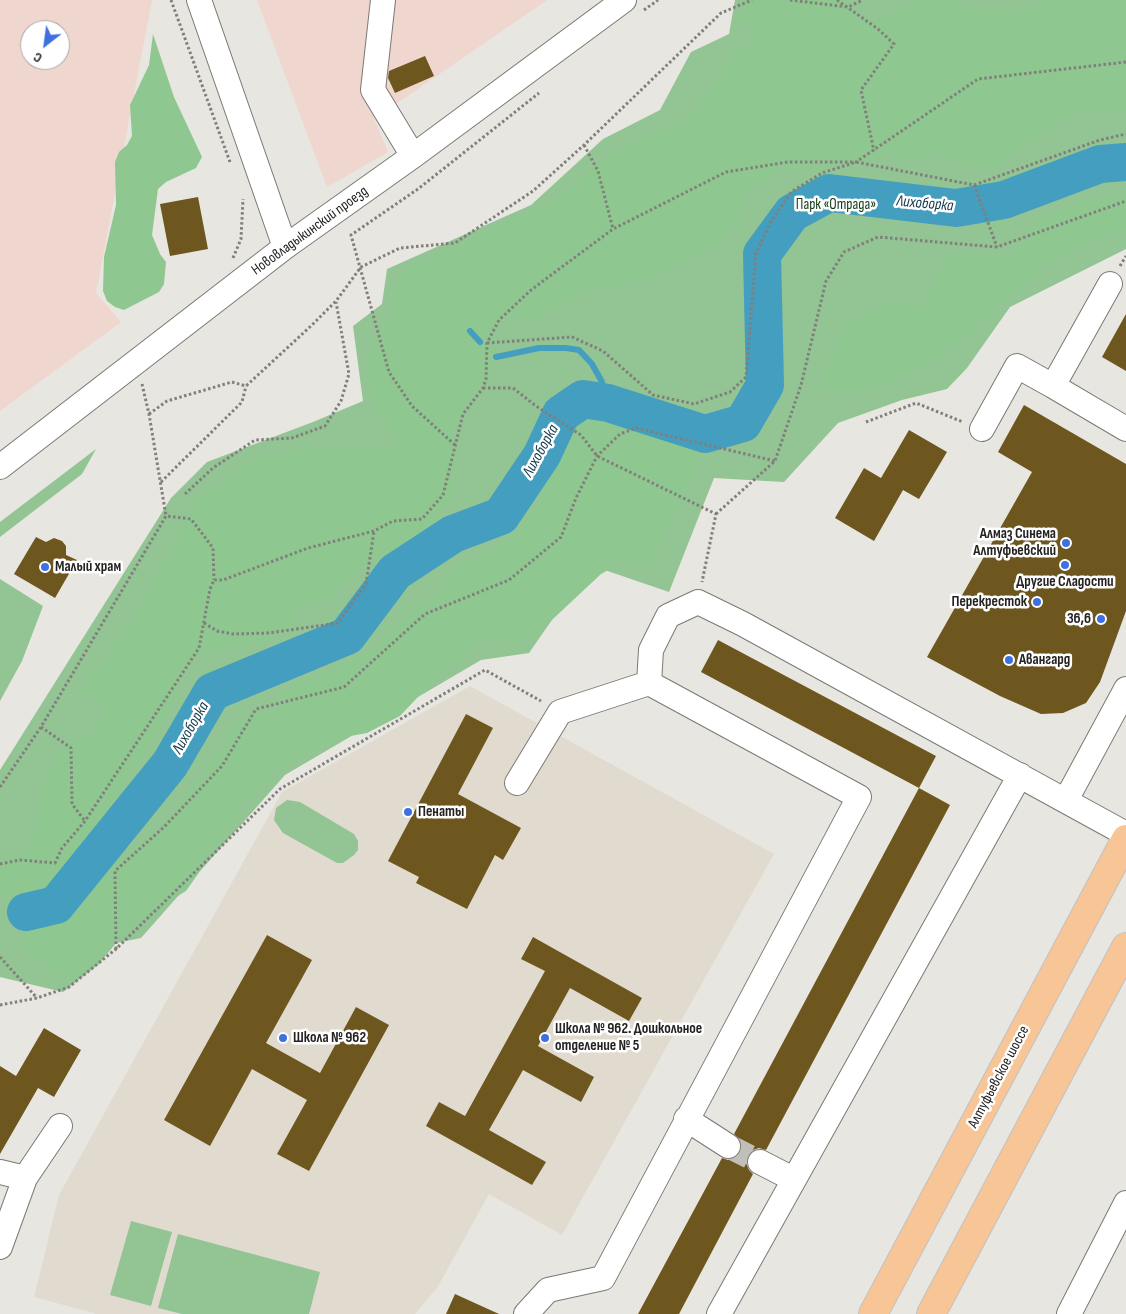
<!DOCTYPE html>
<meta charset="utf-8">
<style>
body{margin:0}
#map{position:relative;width:1126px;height:1314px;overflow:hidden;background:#e8e6e0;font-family:"Sofia Sans Condensed",sans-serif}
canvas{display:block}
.north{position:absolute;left:20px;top:20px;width:50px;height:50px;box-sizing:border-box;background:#fff;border:1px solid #a7a7a6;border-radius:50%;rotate:210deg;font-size:14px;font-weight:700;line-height:20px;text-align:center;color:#242321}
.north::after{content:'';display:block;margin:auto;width:18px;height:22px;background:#3f70e0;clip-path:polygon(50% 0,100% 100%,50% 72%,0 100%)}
</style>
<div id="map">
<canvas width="1126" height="1314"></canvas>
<div class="north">С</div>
</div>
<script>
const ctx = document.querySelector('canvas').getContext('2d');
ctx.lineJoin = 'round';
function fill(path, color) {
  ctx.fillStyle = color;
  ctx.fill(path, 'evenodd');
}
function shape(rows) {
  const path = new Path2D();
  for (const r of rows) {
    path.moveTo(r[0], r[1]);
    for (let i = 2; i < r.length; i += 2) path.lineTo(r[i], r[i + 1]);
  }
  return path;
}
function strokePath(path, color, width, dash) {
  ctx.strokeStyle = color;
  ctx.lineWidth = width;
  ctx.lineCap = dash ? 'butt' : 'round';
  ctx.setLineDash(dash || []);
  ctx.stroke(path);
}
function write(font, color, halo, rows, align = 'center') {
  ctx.font = font + ' "Sofia Sans Condensed",sans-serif';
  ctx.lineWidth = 5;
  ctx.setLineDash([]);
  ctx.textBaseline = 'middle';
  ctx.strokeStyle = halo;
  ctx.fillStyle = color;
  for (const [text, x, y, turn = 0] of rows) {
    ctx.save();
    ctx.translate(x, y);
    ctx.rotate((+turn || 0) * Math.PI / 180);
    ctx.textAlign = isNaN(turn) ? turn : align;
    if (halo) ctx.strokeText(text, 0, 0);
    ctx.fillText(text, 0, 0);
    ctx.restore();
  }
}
fill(shape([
 [0,0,152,0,96,293,121,322,0,411],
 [30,30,60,30,60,60,30,60],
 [257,0,547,0,374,119,388,152,327,187]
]), '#efd6ce');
fill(shape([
 [470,686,774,854,562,1235,489,1194,437,1288,415,1314,97,1314,34,1297,59,1195,282,792]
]), '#e1dbcf');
fill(shape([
 [735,0,1126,0,1126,249,1010,307,967,368,947,389,902,400,838,423,784,482,714,478,669,592,590,565,529,653,481,660,285,775,141,938,116,943,99,964,63,992,0,977,0,770,171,498,207,462,313,422,363,401,353,326,382,304,387,269,531,205,603,139,660,110,691,52,729,34],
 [96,449,82,474,0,537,0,522],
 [0,579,43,606,22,661,0,701],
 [287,800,300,802,354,834,358,841,358,850,354,855,343,863,337,863,283,833,274,820,276,808],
 [131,1221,172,1232,151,1306,110,1295],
 [178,1234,320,1272,309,1314,182,1314,158,1308]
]), '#92c494');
fill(shape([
 [746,0,842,0,847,8,864,20,874,23,913,4,926,0,947,0,974,10,1021,13,1033,10,1041,4,1042,0,1126,0,1126,114,1085,111,1064,119,1047,133,1028,141,1001,163,990,167,979,168,937,154,904,160,892,157,811,168,779,170,751,188,745,196,738,220,714,247,684,264,641,281,585,290,526,322,515,314,505,317,497,325,492,334,495,355,492,367,467,400,456,423,453,443,457,464,453,490,451,501,435,517,436,535,426,538,415,538,396,549,375,556,358,568,352,578,335,592,324,599,304,606,293,624,276,637,254,646,231,650,206,652,194,655,178,682,166,717,145,757,126,782,103,821,76,856,51,881,26,900,2,892,0,888,0,860,21,855,32,837,39,816,44,784,56,754,65,748,73,740,84,738,93,731,108,704,81,690,93,672,109,655,130,624,180,536,198,497,245,467,276,453,343,446,377,450,398,450,398,438,378,412,366,380,370,344,390,312,395,290,407,271,418,263,462,243,495,224,556,201,581,181,588,172,619,150,671,128,691,117,719,79,733,55,761,32,734,20],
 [153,34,174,97,202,157,196,168,166,182,158,189,152,235,160,254,166,262,164,284,159,292,124,310,115,307,107,301,103,291,104,257,116,205,115,162,119,152,127,145,132,136,130,105,149,65],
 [1122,192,1126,193,1126,228,1117,233,1096,239,1047,265,994,308,960,341,922,366,881,385,870,386,849,394,827,390,819,383,822,372,833,353,840,333,847,325,866,314,897,300,914,312,923,306,929,297,949,253,981,253,1002,257,1012,253,1028,238,1039,220,1047,212,1089,199,1112,196],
 [623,413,682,436,692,442,699,450,700,461,663,537,656,557,648,565,637,567,617,556,610,569,601,574,538,633,510,649,506,642,495,638,474,646,468,655,448,665,400,716,367,733,345,737,323,746,275,771,244,803,228,830,206,855,198,874,186,891,139,920,75,981,64,978,27,951,19,941,36,926,82,895,109,871,115,862,161,830,206,770,229,732,245,719,267,709,290,686,300,681,321,676,340,665,380,645,394,628,420,606,438,595,448,574,454,565,465,561,475,561,503,546,533,513,545,490,547,480,571,430,580,419,600,414]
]), '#8ec890');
strokePath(shape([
 [470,331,480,342],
 [496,357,539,348,566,348,579,350,592,364,602,382,605,398,608,403]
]), '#449ec0', 6);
strokePath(shape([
 [26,912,56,905,170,764,212,692,347,636,395,572,453,534,501,516,542,455,561,414,583,399,608,403,705,434,743,423,765,385,762,254,792,213,829,193,956,208,1004,200,1100,164,1126,162]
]), '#449ec0', 38);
fill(shape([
 [425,56,434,76,395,93,388,78,389,71],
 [198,197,208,249,170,256,160,204],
 [1126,314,1126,371,1102,357],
 [1024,405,1126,464,1126,611,1100,682,1086,703,1063,713,1041,714,1000,696,927,657,1032,472,998,452],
 [909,430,947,452,919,499,903,490,874,541,835,518,864,468,881,478],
 [36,537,46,542,54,538,62,541,66,546,66,555,77,560,55,598,14,574],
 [718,640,936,756,919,788,701,672],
 [466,714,493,728,458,794,521,828,503,860,495,855,467,909,416,883,419,877,388,861],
 [919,788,950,805,766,1150,759,1148,753,1150,748,1155,746,1163,749,1170,753,1174,679,1314,638,1314,722,1158,728,1160,734,1158,740,1153,742,1147,740,1140,734,1134],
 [267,935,312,960,266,1043,320,1073,356,1007,389,1025,309,1171,277,1154,307,1100,252,1069,210,1146,164,1120],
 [533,937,642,998,629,1021,570,988,538,1046,594,1077,581,1102,523,1070,489,1130,546,1162,532,1185,426,1126,439,1102,465,1116,545,971,521,959],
 [44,1028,81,1050,54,1097,38,1088,0,1154,0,1066,16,1076],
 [455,1294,499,1314,446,1314]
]), '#6e561f');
strokePath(shape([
 [728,1146,760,1162]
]), '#c1bfba', 24, [24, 12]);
const minor = shape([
 [199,0,285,247],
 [383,0,373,90,413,156],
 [1110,284,1053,386,1126,429],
 [982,429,1017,366,1053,386],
 [0,467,285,247,413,156,624,0],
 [517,783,560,712,649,683],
 [1066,800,1126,689],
 [686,1119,728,1146],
 [760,1162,793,1179],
 [0,1172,25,1178,0,1247],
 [25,1178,60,1126],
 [526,1314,548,1290,603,1278,859,797,649,683,651,650,668,616,698,602,743,624,1126,834],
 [719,1314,1020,775],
 [1069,1314,1126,1203]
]);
const major = shape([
 [873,1314,1126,839],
 [931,1314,1126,947]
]);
strokePath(minor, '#7b7974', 26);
strokePath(major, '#c2c1c1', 30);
strokePath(shape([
 [171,0,230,162],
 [790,0,848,7,863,0],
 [837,0,878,29,894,44,861,90,874,151],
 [644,10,658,0],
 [584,145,598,171,613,229],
 [974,185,997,247],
 [233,258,241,239,243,199],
 [1120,266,1126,256],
 [487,343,572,337,603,351,653,395,694,404,730,392,746,377,756,253,771,222,791,192,822,173,856,162,974,185,1100,140,1126,134],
 [142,384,149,414,166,516],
 [483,388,513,388,536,406,581,435,597,456,716,514,702,582],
 [149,414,167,401,232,382,246,386,312,325,336,301,361,267,400,248,455,243,533,191,584,145,721,13,752,0],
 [866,422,916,403,963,422],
 [455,445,412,406,389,372,351,235,418,189,539,93],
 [161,482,242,402,246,386],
 [185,494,213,468,255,440,292,438,325,426,341,401,349,374,336,302],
 [716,514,775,461,801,385,826,281,844,252,878,237,997,247,1126,201],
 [204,623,217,631,233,634,269,633,338,623,366,584,374,531],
 [41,727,71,748,72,804,85,821],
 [0,787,41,727,166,516,191,519,213,548,214,580],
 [0,864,20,860,55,863,62,848,85,821,199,648,210,589,214,580,223,580,308,548,374,531,393,521,422,519,443,495,463,414,483,388,486,379,487,343,499,320,531,290,613,229,726,172,788,162,856,162,978,79,1126,62],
 [116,949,115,871,164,827,222,766,256,709,344,687,425,614,509,580,561,537,576,498,597,456,620,434,636,428,775,461],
 [0,957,37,998],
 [0,1005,37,998,69,987,116,949,280,789,485,670,541,701]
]), '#817f7b', 3, [2.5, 2.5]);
strokePath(minor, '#fff', 24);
strokePath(major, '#f8c597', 28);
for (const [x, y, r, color] of [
 [1066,543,5,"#3f70e0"],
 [1065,565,5,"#3f70e0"],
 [45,567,5,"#3f70e0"],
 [1037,602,5,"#3f70e0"],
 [1101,619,5,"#3f70e0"],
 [1009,660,5,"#3f70e0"],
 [408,812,5,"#3f70e0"],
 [283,1038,5,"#3f70e0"],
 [545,1038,5,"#3f70e0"]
]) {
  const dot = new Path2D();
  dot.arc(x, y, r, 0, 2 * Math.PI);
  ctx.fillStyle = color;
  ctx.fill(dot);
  strokePath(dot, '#fff', 2);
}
write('15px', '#0f3814', '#fff', [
 ["Парк «Отрада»",836,205]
]);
write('15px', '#242321', '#fff', [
 ["Нововладыкинский проезд",310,231,-36],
 ["Алтуфьевское шоссе",999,1077,-62]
]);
write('bold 15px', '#242321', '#fff', [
 ["Алмаз Синема",1056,534,"right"],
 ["Алтуфьевский",1056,551,"right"],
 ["Малый храм",55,567],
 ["Другие Сладости",1065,582,"center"],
 ["Перекресток",1027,602,"right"],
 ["36,6",1091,619,"right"],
 ["Авангард",1019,660],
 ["Пенаты",418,812],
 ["Школа № 962. Дошкольное",555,1029],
 ["отделение № 5",555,1046],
 ["Школа № 962",293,1038]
], 'left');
write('italic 16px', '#113948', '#fff', [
 ["Лихоборка",925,204,5],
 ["Лихоборка",541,451,-61],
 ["Лихоборка",191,728,-60]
]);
</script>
